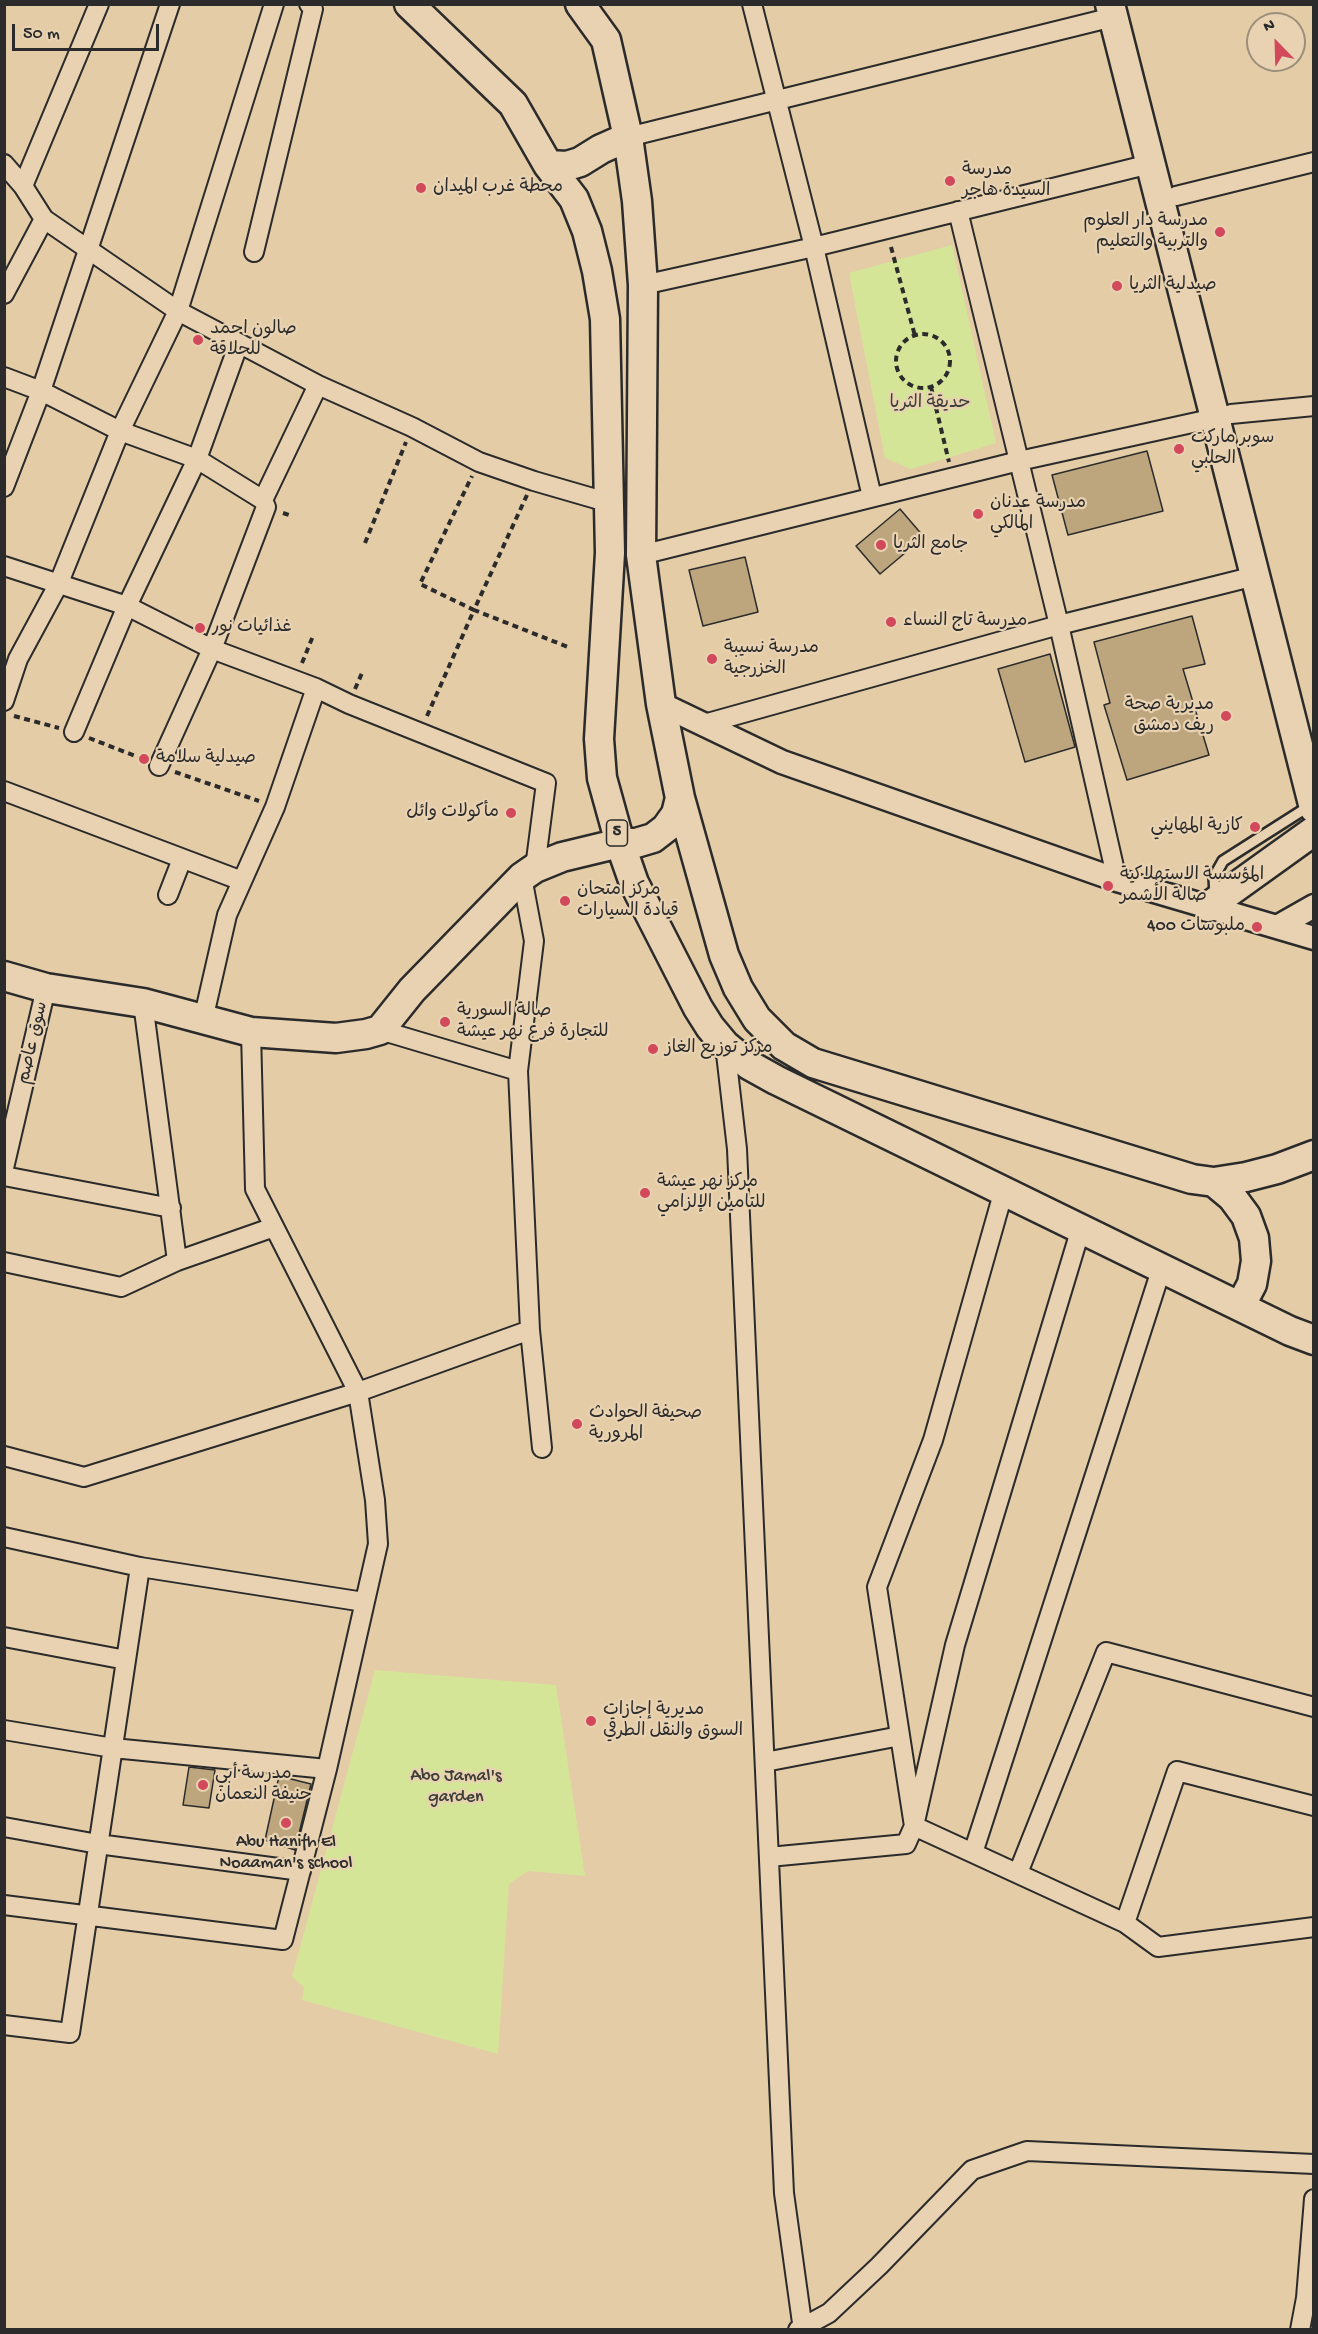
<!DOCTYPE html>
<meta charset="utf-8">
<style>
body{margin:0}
#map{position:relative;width:1318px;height:2334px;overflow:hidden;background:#e4cca6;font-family:"Gochi Hand",sans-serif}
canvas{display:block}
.frame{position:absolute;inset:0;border:6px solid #2b2b2b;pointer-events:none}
.north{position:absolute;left:1246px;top:12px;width:60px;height:60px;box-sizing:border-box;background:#e8d2b1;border:2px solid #9c8f7b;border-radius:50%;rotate:337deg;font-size:16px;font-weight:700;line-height:24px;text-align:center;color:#2b2b2b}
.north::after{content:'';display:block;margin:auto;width:21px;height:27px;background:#d1495b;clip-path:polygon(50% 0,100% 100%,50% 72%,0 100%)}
.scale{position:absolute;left:12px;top:24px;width:147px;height:27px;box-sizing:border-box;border:3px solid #2b2b2b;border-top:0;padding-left:8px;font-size:18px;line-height:21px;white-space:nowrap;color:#2b2b2b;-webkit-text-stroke:4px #e8d2b1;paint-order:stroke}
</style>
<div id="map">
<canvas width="1318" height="2334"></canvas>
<div class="frame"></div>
<div class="north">N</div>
<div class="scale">50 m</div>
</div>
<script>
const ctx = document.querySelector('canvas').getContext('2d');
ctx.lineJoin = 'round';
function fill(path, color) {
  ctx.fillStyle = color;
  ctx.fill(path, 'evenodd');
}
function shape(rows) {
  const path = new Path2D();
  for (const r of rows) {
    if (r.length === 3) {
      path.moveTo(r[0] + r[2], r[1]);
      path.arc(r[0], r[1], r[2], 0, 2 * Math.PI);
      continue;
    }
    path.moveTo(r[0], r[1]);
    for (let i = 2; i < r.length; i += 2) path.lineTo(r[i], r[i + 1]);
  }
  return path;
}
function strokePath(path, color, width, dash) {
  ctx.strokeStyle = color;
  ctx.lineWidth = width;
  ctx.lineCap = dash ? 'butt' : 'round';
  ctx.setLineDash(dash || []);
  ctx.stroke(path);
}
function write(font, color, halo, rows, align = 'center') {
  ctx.font = font + ' "Gochi Hand","Playpen Sans Arabic",sans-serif';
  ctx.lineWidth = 4.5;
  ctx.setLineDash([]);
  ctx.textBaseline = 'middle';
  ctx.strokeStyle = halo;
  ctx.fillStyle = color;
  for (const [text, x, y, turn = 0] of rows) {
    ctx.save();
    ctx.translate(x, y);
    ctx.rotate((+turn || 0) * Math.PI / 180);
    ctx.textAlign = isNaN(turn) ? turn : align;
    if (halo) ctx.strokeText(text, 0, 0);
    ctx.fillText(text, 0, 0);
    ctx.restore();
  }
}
fill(shape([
 [952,245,996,443,911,469,885,458,849,273],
 [375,1670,556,1685,585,1876,528,1871,509,1884,498,2054,302,2000,304,1987,292,1977]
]), '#d5e598');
const building = shape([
 [1147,451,1163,511,1068,535,1052,475,1147,451],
 [900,509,924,537,880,574,856,546,900,509],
 [745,557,758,612,703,626,689,570,745,557],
 [1192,616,1205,664,1183,669,1209,755,1127,780,1104,705,1110,703,1094,642,1192,616],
 [1050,654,1075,747,1025,762,998,669,1050,654],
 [189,1767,215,1770,209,1808,183,1805,189,1767],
 [279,1776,311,1784,295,1850,265,1840,279,1776]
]);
fill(building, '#bda67e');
strokePath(building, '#2b2b2b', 1.5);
const service = shape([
 [1215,896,1214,877,1223,861,1311,805]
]);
const minor = shape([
 [752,4,814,247,872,497],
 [628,137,1113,17],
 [4,164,23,186,44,219,178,311,318,385,412,427,479,462,534,481,610,503],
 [23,186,99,4],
 [1176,196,1314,162],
 [958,211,1059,625,1117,880],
 [254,252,313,9,309,4],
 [643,285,814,247,1150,164],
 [4,294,44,219],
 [4,377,41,391,120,431,197,459,263,500],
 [1231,414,1314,406],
 [4,487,41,391,170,4],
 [641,555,1019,461,1215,418],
 [4,566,127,606,212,649,316,688,349,704,546,783,535,868],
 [4,701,18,659,58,585,120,431,178,311,274,4],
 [704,724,1059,625,1255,576],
 [74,732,127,606,197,459,239,343],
 [159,766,212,649,266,507,263,500,318,385],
 [4,791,242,881],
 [168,895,182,859],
 [143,1003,177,1261],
 [203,1020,227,915,275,807,316,688],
 [380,1030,518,1071,534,941,522,877],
 [725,1045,737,1149,784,2193,803,2330],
 [518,1071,530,1330,542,1448],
 [4,1168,46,988],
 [4,1176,171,1208],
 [1081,1228,955,1645,914,1826,1125,1923,1158,1947,1314,1927],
 [4,1262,121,1287,177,1261,274,1227],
 [4,1456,84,1477,358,1392,530,1330],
 [4,1537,140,1567,364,1602],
 [4,1637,126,1660],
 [4,1730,113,1748,327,1769],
 [765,1762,900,1736],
 [4,1827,98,1844,301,1871],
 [973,1853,1162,1267],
 [769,1857,906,1844,914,1826,877,1587,933,1440,1004,1190],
 [1018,1873,1106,1652,1314,1707],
 [4,1905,283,1940,327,1769,378,1544,375,1500,358,1392,255,1189,251,1032],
 [1125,1923,1177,1771,1314,1806],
 [4,2025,70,2033,140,1567],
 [798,2330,829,2313,879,2266,972,2170,1027,2151,1314,2164],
 [1300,2330,1306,2298,1314,2199]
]);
const tertiary = shape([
 [661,704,782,762,1117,880,1314,938],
 [1277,927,1314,906]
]);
const primary = shape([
 [409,4,513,104,548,165,574,199,587,231,597,271,605,319,610,553,599,739,602,778,620,843,634,883,698,1008,710,1027,725,1045,749,1065,776,1080,1290,1331,1314,1340],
 [580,4,606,40,628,137,637,201,643,285,641,555,661,704,680,798,724,955,738,988,757,1019,784,1046,813,1063,1192,1179,1214,1182,1246,1177,1277,1169,1314,1155],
 [1110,4,1314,808],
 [548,165,567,166,580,162,601,149,628,137],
 [1208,907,1314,831],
 [4,976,46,988,143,1003,251,1032,336,1038,366,1034,380,1030,412,990,522,877,535,868,562,857,620,843,636,843,653,838,666,828,676,814,680,798],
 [1214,1182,1232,1197,1246,1216,1254,1238,1256,1261,1252,1284,1241,1305]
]);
strokePath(service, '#2b2b2b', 14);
strokePath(minor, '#2b2b2b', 22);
strokePath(tertiary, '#2b2b2b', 27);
strokePath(primary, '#2b2b2b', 33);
strokePath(shape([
 [891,247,915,336],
 [923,361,27],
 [931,387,949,462],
 [527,495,474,610,568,647],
 [283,513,292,516],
 [365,543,406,442],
 [302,663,313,636],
 [355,689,362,673],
 [14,716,59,728],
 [427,716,474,610,420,584,472,476],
 [89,738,143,759],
 [175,772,259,801]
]), '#2b2b2b', 4, [6, 4.5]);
strokePath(service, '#e8d2b1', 9);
strokePath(minor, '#e8d2b1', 18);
strokePath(tertiary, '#e8d2b1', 22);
strokePath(primary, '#e8d2b1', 28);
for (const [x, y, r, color] of [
 [950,181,6,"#d1495b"],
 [421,188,6,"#d1495b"],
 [1220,232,6,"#d1495b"],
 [1117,286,6,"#d1495b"],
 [198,340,6,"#d1495b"],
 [1179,449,6,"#d1495b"],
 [978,514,6,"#d1495b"],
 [881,545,6,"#d1495b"],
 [891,622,6,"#d1495b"],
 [200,628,6,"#d1495b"],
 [712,659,6,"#d1495b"],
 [1226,716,6,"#d1495b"],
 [144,759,6,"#d1495b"],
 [511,813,6,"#d1495b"],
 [1255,827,6,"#d1495b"],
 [1108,886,6,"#d1495b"],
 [565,901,6,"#d1495b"],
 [1257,927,6,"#d1495b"],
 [445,1022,6,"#d1495b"],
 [653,1049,6,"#d1495b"],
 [645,1193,6,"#d1495b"],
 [577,1424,6,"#d1495b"],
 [591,1721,6,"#d1495b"],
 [203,1785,6,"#d1495b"],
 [286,1823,6,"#d1495b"]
]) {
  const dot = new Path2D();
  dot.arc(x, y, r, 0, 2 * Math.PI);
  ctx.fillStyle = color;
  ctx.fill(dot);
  strokePath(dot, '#e8d2b1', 2);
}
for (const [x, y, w] of [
 [617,833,21]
]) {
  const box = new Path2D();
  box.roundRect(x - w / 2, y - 13, w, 26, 4.5);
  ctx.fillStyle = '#e8d2b1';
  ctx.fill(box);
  strokePath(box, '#2b2b2b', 1.5);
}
write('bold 16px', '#2b2b2b', null, [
 ["5",617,833]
]);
write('18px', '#2b2b2b', '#e8d2b1', [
 ["مدرسة",962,171],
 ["السيدة هاجر",962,192],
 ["محطة غرب الميدان",433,188],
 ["مدرسة دار العلوم",1208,222,"right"],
 ["والتربية والتعليم",1208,243,"right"],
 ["صيدلية الثريا",1129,286],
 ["صالون احمد",210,330],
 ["للحلاقة",210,351],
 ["سوبر ماركت",1191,439],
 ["الحلبي",1191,460],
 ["مدرسة عدنان",990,504],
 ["المالكي",990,525],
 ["جامع الثريا",893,545],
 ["مدرسة تاج النساء",903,622],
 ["غذائيات نور",212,628],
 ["مدرسة نسيبة",724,649],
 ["الخزرجية",724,670],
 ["مديرية صحة",1214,706,"right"],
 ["ريف دمشق",1214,727,"right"],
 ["صيدلية سلامة",156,759],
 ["مأكولات وائل",499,813,"right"],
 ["كازية المهايني",1243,827,"right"],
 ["المؤسسة الاستهلاكية",1120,876],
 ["صالة الأشمر",1120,897],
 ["مركز امتحان",577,891],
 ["قيادة السيارات",577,912],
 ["ملبوسات 400",1245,927,"right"],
 ["صالة السورية",457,1012],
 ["للتجارة فرع نهر عيشة",457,1033],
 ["مركز توزيع الغاز",665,1049],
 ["مركز نهر عيشة",657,1183],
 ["للتامين الإلزامي",657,1204],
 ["صحيفة الحوادث",589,1414],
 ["المرورية",589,1435],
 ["مديرية إجازات",603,1711],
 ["السوق والنقل الطرقي",603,1732],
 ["مدرسة أبي",215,1775],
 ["حنيفة النعمان",215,1796],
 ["Abu Hanifh El",286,1843,"center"],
 ["Noaaman's school",286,1864,"center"]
], 'left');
write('18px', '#3c3e36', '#e8d2b1', [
 ["حديقة الثريا",930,404],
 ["Abo Jamal's",456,1777],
 ["garden",456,1798]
]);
write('18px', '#2b2b2b', '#e8d2b1', [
 ["سوق عاصم",34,1043,-77]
]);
</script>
